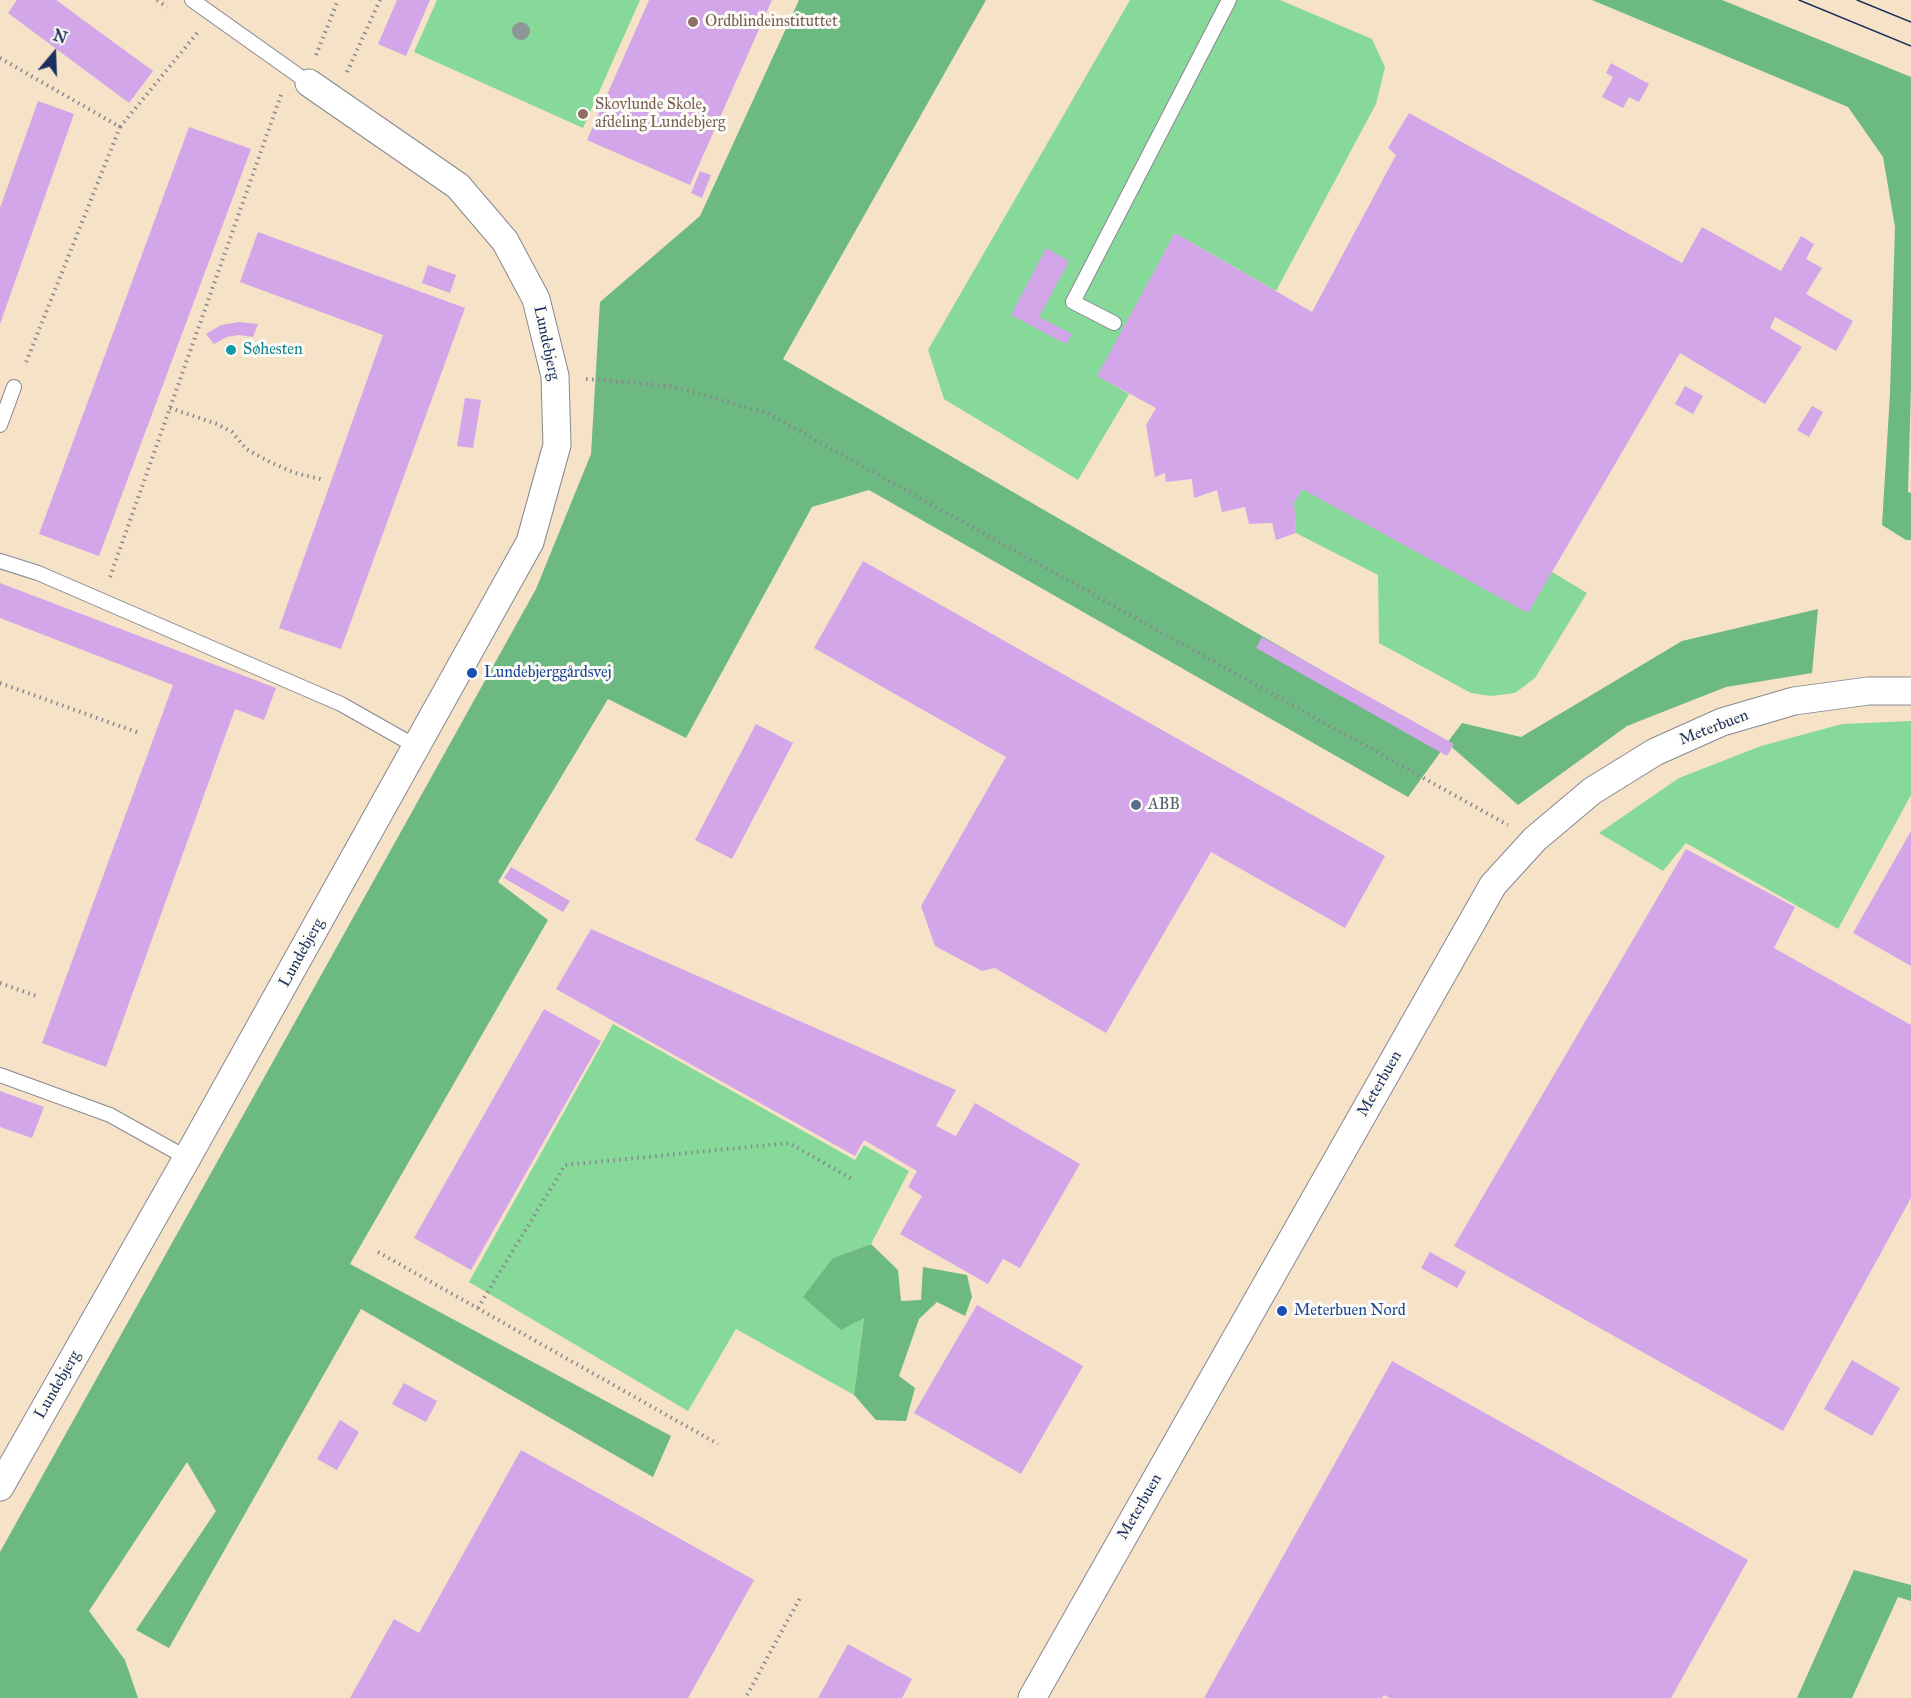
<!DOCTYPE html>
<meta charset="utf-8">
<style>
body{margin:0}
#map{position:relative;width:1911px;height:1698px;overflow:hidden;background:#f5e2c7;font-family:"IM FELL Great Primer",serif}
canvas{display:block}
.north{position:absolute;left:24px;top:24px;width:60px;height:60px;-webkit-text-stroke:4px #fdfcf7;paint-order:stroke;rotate:19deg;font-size:16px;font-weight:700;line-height:24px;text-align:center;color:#1b2f5e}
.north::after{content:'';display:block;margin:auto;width:21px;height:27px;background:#1b2f5e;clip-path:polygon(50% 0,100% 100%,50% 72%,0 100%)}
</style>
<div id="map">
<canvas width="1911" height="1698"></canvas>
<div class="north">N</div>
</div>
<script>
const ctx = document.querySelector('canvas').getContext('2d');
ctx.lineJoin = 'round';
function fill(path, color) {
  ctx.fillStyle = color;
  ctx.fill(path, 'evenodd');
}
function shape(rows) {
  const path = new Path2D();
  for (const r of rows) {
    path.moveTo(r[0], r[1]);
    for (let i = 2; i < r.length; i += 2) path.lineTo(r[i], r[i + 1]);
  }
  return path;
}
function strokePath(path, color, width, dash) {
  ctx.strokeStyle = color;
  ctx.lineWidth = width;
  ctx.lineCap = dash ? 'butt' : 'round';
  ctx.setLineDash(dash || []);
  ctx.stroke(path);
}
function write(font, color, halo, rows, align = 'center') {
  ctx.font = font + ' "IM FELL Great Primer",serif';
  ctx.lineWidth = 6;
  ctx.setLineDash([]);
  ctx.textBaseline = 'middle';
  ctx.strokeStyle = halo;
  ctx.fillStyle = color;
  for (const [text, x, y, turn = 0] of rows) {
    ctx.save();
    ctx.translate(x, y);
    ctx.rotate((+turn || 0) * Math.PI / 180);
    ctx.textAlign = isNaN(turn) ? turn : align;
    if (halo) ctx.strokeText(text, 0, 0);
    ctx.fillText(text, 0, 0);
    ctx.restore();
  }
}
fill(shape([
 [437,0,640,0,583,128,414,52],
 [1130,0,1280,0,1372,39,1385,67,1376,104,1276,291,1175,233,1098,376,1129,394,1078,480,944,399,928,350],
 [1302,489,1552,572,1587,593,1535,678,1515,693,1491,696,1471,693,1379,643,1378,575,1296,533,1294,503],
 [1911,721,1911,795,1838,929,1686,843,1663,871,1599,833,1679,778,1761,746,1842,724],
 [613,1024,855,1160,864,1145,909,1171,871,1244,833,1258,864,1317,854,1395,736,1329,688,1411,469,1282]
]), '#87d99a');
fill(shape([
 [799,0,986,0,783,359,1447,743,1462,723,1521,737,1682,641,1818,609,1812,673,1726,687,1627,726,1518,805,1447,743,1408,797,869,490,812,507,686,738,608,699,498,882,548,920,350,1264,671,1436,653,1477,361,1309,169,1648,136,1630,216,1511,187,1462,89,1611,125,1660,138,1698,0,1698,0,1552,536,589,591,454,600,302,700,216],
 [1592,0,1722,0,1911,77,1911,388,1908,492,1911,493,1911,540,1906,540,1882,525,1890,394,1895,227,1883,157,1848,107],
 [871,1244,898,1270,901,1301,921,1300,923,1267,967,1275,972,1297,965,1316,937,1302,919,1319,899,1376,915,1388,906,1421,876,1420,854,1395,864,1318,841,1330,803,1297,833,1258],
 [1854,1570,1911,1585,1911,1601,1898,1597,1852,1698,1797,1698]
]), '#6db982');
fill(shape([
 [17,0,56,0,153,71,129,103,8,13],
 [397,0,430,0,406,56,378,44],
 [649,0,772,0,690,185,587,140],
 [1611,63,1649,84,1639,102,1629,97,1623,108,1602,97,1613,77,1606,73],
 [38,101,74,114,0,324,0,208],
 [1409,113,1682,263,1702,227,1781,271,1801,236,1814,244,1806,259,1822,268,1806,294,1853,321,1836,351,1775,317,1770,328,1802,347,1765,404,1680,353,1528,613,1302,489,1294,503,1296,533,1276,540,1272,523,1249,524,1245,507,1222,512,1217,490,1194,498,1192,479,1166,482,1165,473,1155,477,1146,425,1156,408,1097,376,1175,233,1312,312,1396,155,1388,148],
 [189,127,251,149,99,556,39,534],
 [700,171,711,175,702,198,691,193],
 [258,232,465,308,341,649,279,628,383,335,240,282],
 [1046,248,1069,261,1039,317,1072,334,1066,344,1011,315],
 [428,265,456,275,450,293,422,283],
 [239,322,258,324,253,337,239,335,227,337,214,344,206,334,221,325],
 [1685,386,1703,396,1693,414,1675,404],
 [465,398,481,400,473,448,457,446],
 [1812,406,1823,412,1809,437,1797,430],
 [863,561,1385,856,1345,928,1211,852,1106,1033,995,968,982,971,935,946,921,906,1006,757,814,648],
 [0,583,276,688,264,720,235,709,106,1067,42,1043,173,685,0,618],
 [1262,637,1454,744,1447,756,1256,648],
 [756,724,793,743,732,859,695,840],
 [1911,831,1911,966,1853,933],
 [1686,849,1795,907,1774,948,1911,1025,1911,1198,1783,1431,1454,1246],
 [511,867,570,901,563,912,504,878],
 [591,929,956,1090,936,1126,956,1136,975,1103,1080,1164,1020,1268,1003,1259,988,1284,900,1234,922,1196,908,1187,917,1171,864,1140,855,1156,556,989],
 [544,1009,601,1041,471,1270,414,1238],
 [0,1091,44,1107,32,1138,0,1127],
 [1430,1252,1466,1272,1457,1288,1421,1268],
 [977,1305,1083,1366,1021,1474,914,1413],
 [1852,1360,1900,1388,1872,1436,1824,1409],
 [1392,1361,1748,1560,1671,1698,1390,1698,1384,1695,1382,1698,1204,1698],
 [404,1383,437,1401,426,1422,392,1404],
 [340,1420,359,1432,337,1470,317,1459],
 [521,1450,754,1580,688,1698,350,1698,394,1619,419,1633],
 [848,1644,912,1679,902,1698,818,1698]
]), '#d2a6e9');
const service = shape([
 [192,0,309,83],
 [1114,323,1073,302,1229,0],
 [0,425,14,387],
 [0,561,38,573,341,704,417,747],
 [0,1075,110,1115,187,1158]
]);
const minor = shape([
 [0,1487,187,1158,530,542,557,445,555,376,536,299,505,241,458,186,309,83],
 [1032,1698,1493,885,1535,839,1592,791,1655,752,1722,722,1794,701,1868,691,1911,691]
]);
strokePath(service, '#888892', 16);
strokePath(minor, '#888892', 29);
strokePath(shape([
 [157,0,167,7],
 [316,55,338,0],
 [0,58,120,127,25,365],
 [347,72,380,0],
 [120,127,198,32],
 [586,379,671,386,767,413,1508,825],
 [170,408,217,424,232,432,246,449,270,462,295,473,324,480],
 [110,577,281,95],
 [0,683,139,733],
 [0,983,39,997],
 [378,1252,718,1444],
 [478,1308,565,1165,789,1143,854,1180],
 [747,1695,801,1596]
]), '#888892', 4, [1.5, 4.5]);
strokePath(service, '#fff', 14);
strokePath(minor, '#fff', 27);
strokePath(shape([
 [1799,0,1911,46],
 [1857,0,1911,22]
]), '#1b2f5e', 1.5);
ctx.fillStyle = '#8c9796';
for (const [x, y] of [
 [521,31]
]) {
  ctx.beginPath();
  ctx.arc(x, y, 9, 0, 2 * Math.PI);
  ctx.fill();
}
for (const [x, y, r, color] of [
 [693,22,6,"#8d6e63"],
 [583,114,6,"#8d6e63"],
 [231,350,6,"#0f9aa8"],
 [472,673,6,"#1a4fb4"],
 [1136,805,6,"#5c6f8a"],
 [1282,1311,6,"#1a4fb4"]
]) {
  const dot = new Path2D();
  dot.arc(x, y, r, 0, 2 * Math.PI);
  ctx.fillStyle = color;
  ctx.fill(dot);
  strokePath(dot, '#fdfcf7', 2);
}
write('16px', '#785e54', '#fdfcf7', [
 ["Ordblindeinstituttet",705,22],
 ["Skovlunde Skole,",595,105],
 ["afdeling Lundebjerg",595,123]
], 'left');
write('16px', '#1b2f5e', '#fdfcf7', [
 ["Lundebjerg",546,343,78],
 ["Meterbuen",1714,728,-21],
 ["Lundebjerg",302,953,-61],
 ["Meterbuen",1380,1084,-60],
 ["Lundebjerg",58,1385,-60],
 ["Meterbuen",1140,1507,-60]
]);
write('16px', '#0d838f', '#fdfcf7', [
 ["Søhesten",243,350]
], 'left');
write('16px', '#164399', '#fdfcf7', [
 ["Lundebjerggårdsvej",484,673],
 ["Meterbuen Nord",1294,1311]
], 'left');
write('16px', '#4e5e75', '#fdfcf7', [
 ["ABB",1148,805]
], 'left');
</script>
